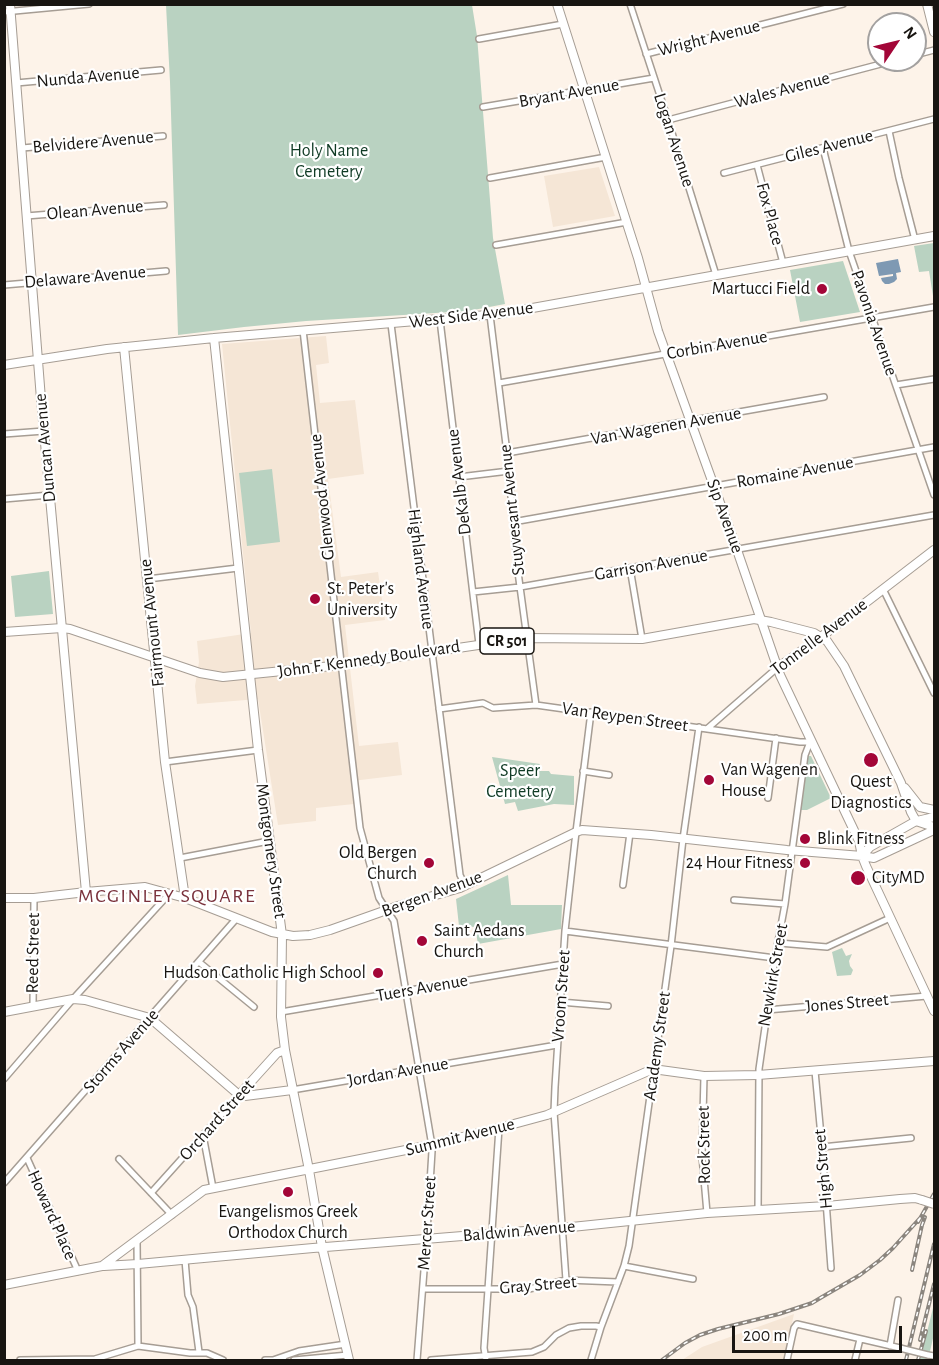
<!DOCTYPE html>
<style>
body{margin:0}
#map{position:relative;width:939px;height:1365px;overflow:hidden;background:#fdf3e9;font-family:"Alegreya Sans",sans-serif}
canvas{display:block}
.frame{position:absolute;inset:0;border:6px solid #181511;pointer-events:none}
.north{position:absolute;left:867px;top:12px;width:60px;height:60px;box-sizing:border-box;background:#fff;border:2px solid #a3a1a0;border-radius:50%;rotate:55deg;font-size:16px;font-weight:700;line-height:24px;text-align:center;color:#181511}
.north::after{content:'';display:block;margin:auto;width:21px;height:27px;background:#a30638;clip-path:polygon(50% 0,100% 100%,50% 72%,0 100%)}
.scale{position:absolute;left:732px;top:1326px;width:170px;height:27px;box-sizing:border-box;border:3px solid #181511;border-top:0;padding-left:8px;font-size:18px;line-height:21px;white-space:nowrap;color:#181511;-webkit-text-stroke:4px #fff;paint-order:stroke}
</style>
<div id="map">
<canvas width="939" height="1365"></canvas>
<div class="frame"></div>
<div class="north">N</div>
<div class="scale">200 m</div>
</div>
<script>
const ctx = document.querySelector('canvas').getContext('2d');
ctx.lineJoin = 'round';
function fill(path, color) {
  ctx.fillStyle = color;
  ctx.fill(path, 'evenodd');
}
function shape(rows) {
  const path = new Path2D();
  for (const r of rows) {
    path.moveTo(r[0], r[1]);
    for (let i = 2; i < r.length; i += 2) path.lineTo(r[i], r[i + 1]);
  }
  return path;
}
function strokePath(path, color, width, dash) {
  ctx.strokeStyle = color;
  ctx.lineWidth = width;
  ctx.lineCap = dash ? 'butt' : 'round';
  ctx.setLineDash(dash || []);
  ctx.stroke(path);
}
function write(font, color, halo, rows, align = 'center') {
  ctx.font = font + ' "Alegreya Sans",sans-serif';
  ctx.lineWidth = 4.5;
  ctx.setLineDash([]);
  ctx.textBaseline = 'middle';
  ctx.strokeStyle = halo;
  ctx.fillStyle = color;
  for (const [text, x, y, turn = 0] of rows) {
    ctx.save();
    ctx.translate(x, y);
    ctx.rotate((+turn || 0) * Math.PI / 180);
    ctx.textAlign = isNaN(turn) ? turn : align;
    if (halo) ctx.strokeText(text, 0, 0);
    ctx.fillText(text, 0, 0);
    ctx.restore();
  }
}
fill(shape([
 [599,167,615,216,553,227,544,176],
 [326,336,329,363,316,365,320,403,355,400,364,474,328,479,341,577,378,572,385,620,345,625,359,746,398,742,402,775,352,781,354,804,316,808,316,821,278,825,258,699,197,704,195,686,199,662,197,641,251,633,222,344],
 [794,1314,784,1360,682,1360,702,1347]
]), '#f5e6d6');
fill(shape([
 [166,5,472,5,477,36,493,238,505,304,468,311,306,321,244,327,178,335,170,82],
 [934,243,934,296,933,296,929,271,919,272,914,246],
 [843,261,860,312,800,322,790,270],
 [272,469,280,542,247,546,239,473],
 [49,571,53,614,15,617,11,576],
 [808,756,811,756,831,798,807,810,800,810],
 [492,757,540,764,540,771,549,771,551,774,574,776,574,805,554,804,518,811,515,802,505,804],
 [508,875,511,905,562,905,561,929,478,944,475,927,459,926,456,899],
 [842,948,846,956,852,954,849,961,850,966,853,970,851,975,837,976,832,952],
 [934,1304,934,1334,928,1360,920,1360]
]), '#b9d2c1');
fill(shape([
 [898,259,901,272,896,273,897,279,894,282,889,284,885,284,882,281,881,278,893,276,893,274,879,276,876,263]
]), '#7e99b3');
const street = shape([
 [630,4,668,120,716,275],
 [4,12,89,4],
 [479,39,563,24],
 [646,54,843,4],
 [915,55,934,50],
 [16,83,161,70],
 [483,107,654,78],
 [668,120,896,60],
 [889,131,899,178,915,240],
 [22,148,163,136],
 [823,148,849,251,934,495],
 [757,165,783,263],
 [724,173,934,119],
 [490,178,606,157],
 [26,216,164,205],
 [496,245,627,222],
 [4,285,166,271],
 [490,315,507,453,518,572,536,705],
 [440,320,479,644],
 [391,324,460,875,465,885],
 [303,330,360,828,379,898,394,921,431,1140,432,1151,427,1232,417,1360],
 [499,383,934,307],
 [896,385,934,379],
 [4,434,44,431],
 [507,453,824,397],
 [459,477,509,471],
 [4,499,50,495],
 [513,522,934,447],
 [630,568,642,639],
 [148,579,238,568],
 [883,589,934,693],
 [473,592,520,587,934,515],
 [439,709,483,703,493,708,536,705,800,742,810,742,805,755,785,904,775,958,759,1069,758,1210],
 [708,728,777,668],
 [165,762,258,750],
 [583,771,609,775],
 [768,798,776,738],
 [180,858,269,841],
 [623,885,630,833],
 [734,900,785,904],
 [565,931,775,958],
 [779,943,827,947,890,918],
 [199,962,254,1007],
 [560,1002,608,1006],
 [33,1007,34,898],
 [767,1010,927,996],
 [281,1012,563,964],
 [815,1071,822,1147,831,1268],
 [704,1076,702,1156,707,1213],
 [4,1079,73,999,169,894],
 [292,1090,557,1045],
 [203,1135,213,1188],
 [822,1147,911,1138],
 [27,1158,78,1271],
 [119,1159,172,1215],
 [4,1183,236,919],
 [151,1193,239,1095],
 [185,1260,188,1295,193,1307,199,1352],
 [624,1266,693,1279],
 [566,1280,554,1112,555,1087,565,931,576,832,591,712],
 [423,1289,529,1289,566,1280,618,1282],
 [138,1346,190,1353,207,1353,223,1360],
 [890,1346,898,1300],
 [928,1355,934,1356],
 [20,1360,95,1359,138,1346,137,1241],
 [265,1360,284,1360],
 [273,1360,299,1351,346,1344],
 [294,1360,348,1355],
 [431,1360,532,1352,544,1347,556,1335,569,1328,581,1326,596,1326,601,1327],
 [486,1360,484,1348,499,1128],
 [591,1360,601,1327,624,1266,629,1246,671,946,683,839,699,727],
 [787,1360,792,1337,794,1328,797,1324,900,1348],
 [855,1360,860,1339]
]);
const secondary = shape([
 [10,4,41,399,86,892],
 [557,4,638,258,658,331,737,550,780,675,859,841,862,856,866,866,934,1011],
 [927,4,934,32],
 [214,338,258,750,282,935,281,1017,285,1050,309,1170,322,1247,349,1360],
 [124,347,165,762,185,898],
 [4,365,107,349,214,338,499,314,934,236],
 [777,668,821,637,934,550],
 [862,856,870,847,916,821],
 [4,898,34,898,86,892,145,887,185,898,272,932,293,936,310,935,330,930,398,906,460,888,576,832,582,830,651,835,787,850,862,856,874,858,934,830],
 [4,1012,73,999,85,1000,150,1018,239,1095],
 [239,1095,277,1053,285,1050],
 [239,1095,245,1096,292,1090],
 [104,1266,138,1264,313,1248,562,1228,707,1213,827,1206,900,1199,915,1198,922,1200],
 [4,1285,102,1266,204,1190,426,1146,499,1128,547,1115,653,1069,704,1076,758,1075,934,1061]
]);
const primary = shape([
 [4,632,62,628,70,629,200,673,223,677,342,665,526,638,642,639,754,619,771,622,814,633,827,641,844,666,901,783,911,812,916,821,934,827],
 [905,788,920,807,934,810],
 [917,821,934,817]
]);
strokePath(street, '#a69d94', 8);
strokePath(secondary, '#a69d94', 10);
strokePath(primary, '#a69d94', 10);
strokePath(street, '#fff', 5);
strokePath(secondary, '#fff', 8);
strokePath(primary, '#fff', 8);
const rail = shape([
 [918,1222,934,1194],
 [912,1270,922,1225,925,1217],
 [920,1340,934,1284],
 [662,1360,685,1343,700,1335,718,1329,779,1314,812,1303,822,1297,860,1275,880,1260,893,1248,921,1217],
 [906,1360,934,1244],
 [918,1360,926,1331]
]);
strokePath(rail, '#8b857e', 4);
strokePath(rail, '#fff', 1.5, [4.5]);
const streetBridge = shape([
 [900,1348,928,1355]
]);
const secondaryBridge = shape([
 [922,1200,934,1204]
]);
strokePath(streetBridge, '#a69d94', 8, []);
strokePath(secondaryBridge, '#a69d94', 10, []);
strokePath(streetBridge, '#fff', 5);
strokePath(secondaryBridge, '#fff', 8);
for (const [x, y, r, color] of [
 [822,289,6,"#a30638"],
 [315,599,6,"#a30638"],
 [871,760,8,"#a30638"],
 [709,780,6,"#a30638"],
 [805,839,6,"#a30638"],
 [429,863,6,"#a30638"],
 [805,863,6,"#a30638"],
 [858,878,8,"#a30638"],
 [422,941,6,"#a30638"],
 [378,973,6,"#a30638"],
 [288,1192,6,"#a30638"]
]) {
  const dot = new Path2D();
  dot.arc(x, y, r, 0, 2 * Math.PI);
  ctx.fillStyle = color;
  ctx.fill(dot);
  strokePath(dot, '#fff', 2);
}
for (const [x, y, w] of [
 [507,641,54]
]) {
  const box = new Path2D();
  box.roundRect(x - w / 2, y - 13, w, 26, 4.5);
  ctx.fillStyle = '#fff';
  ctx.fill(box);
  strokePath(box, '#181511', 1.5);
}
write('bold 16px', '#181511', null, [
 ["CR 501",507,641]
]);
write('18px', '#181511', '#fff', [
 ["Wright Avenue",709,38,-14],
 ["Nunda Avenue",88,77,-5],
 ["Wales Avenue",782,90,-15],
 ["Bryant Avenue",569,93,-10],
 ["Logan Avenue",674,140,72],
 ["Belvidere Avenue",93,142,-5],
 ["Giles Avenue",829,146,-14],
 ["Olean Avenue",95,210,-5],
 ["Fox Place",770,214,75],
 ["Delaware Avenue",85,277,-5],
 ["West Side Avenue",471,315,-7],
 ["Pavonia Avenue",874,323,71],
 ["Corbin Avenue",717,345,-10],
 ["Van Wagenen Avenue",666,426,-10],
 ["Duncan Avenue",45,448,-95],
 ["Romaine Avenue",795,472,-10],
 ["DeKalb Avenue",459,482,-97],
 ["Glenwood Avenue",322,497,-96],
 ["Stuyvesant Avenue",512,510,-96],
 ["Sip Avenue",725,516,70],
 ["Garrison Avenue",651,565,-10],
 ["Highland Avenue",421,569,83],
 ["Fairmount Avenue",152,623,-96],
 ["Tonnelle Avenue",819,637,-37],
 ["John F. Kennedy Boulevard",369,659,-8],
 ["Van Reypen Street",625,717,8],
 ["Montgomery Street",271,851,82],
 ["Bergen Avenue",432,894,-20],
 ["Reed Street",33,953,-89],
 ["Newkirk Street",773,975,-80],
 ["Tuers Avenue",422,988,-10],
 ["Vroom Street",561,996,-86],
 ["Jones Street",847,1003,-5],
 ["Academy Street",657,1046,-82],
 ["Storms Avenue",121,1051,-49],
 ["Jordan Avenue",398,1072,-10],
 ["Orchard Street",217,1120,-48],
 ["Summit Avenue",460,1137,-14],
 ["Rock Street",704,1145,-91],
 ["High Street",823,1169,-95],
 ["Howard Place",52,1215,66],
 ["Mercer Street",427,1223,-86],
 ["Baldwin Avenue",519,1231,-5],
 ["Gray Street",538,1285,-5]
]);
write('18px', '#0f3a24', '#fff', [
 ["Holy Name",329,151],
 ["Cemetery",329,172],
 ["Speer",520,771],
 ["Cemetery",520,792]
]);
write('18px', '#181511', '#fff', [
 ["Martucci Field",810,289,"right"],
 ["St. Peter's",327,589],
 ["University",327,610],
 ["Van Wagenen",721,770],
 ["House",721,791],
 ["Quest",871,782,"center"],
 ["Diagnostics",871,803,"center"],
 ["Blink Fitness",817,839],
 ["Old Bergen",417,853,"right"],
 ["Church",417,874,"right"],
 ["24 Hour Fitness",793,863,"right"],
 ["CityMD",872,878],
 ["Saint Aedans",434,931],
 ["Church",434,952],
 ["Hudson Catholic High School",366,973,"right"],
 ["Evangelismos Greek",288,1212,"center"],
 ["Orthodox Church",288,1233,"center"]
], 'left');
ctx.letterSpacing = '1.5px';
write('20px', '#7a323c', '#fff', [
 ["MCGINLEY SQUARE",167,896]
]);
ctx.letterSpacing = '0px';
</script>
